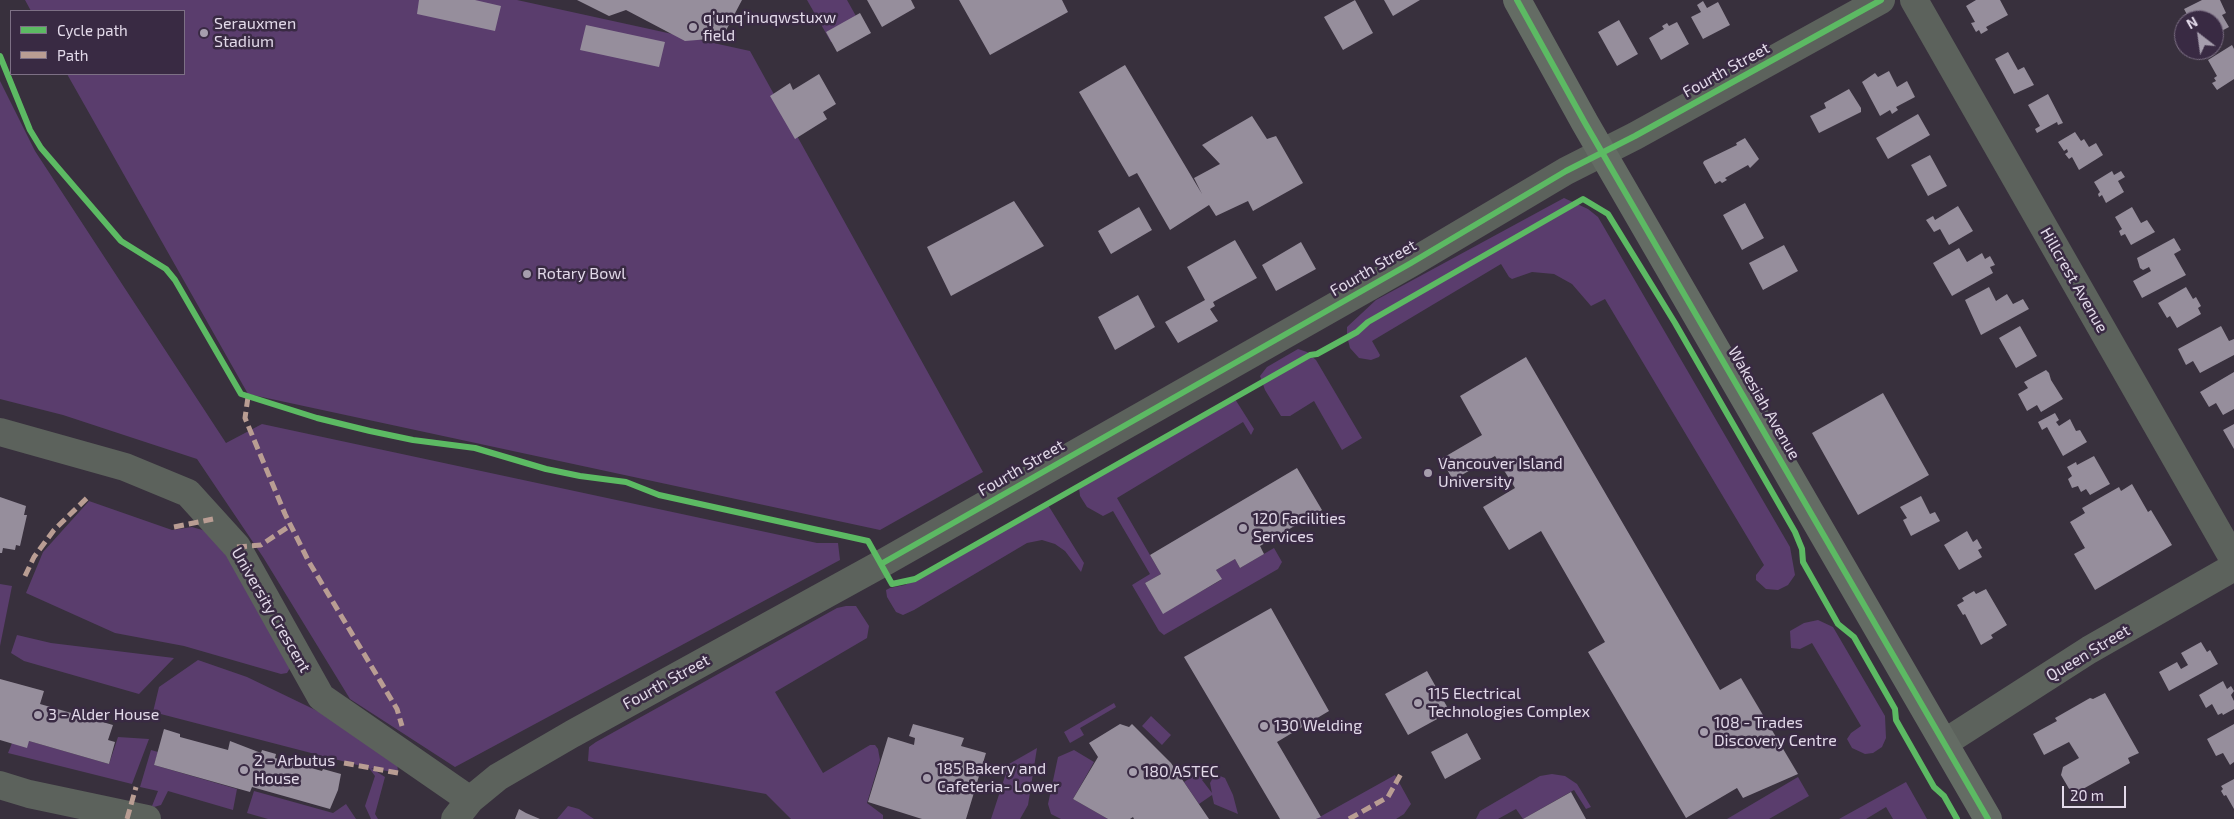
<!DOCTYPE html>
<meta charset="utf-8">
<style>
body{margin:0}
#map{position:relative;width:2234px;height:819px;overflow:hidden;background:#38303d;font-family:"Exo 2",sans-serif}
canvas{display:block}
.legend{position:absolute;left:10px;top:10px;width:175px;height:65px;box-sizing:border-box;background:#392a43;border:1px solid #7d7085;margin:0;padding:6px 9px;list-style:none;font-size:15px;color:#e2d9e9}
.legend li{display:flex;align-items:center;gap:10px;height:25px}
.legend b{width:25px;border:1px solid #7d7085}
.north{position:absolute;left:2174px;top:10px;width:50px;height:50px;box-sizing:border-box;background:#392a43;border:1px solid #7d7085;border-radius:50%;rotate:330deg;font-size:14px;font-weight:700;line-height:20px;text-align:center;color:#e2d9e9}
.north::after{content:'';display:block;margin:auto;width:18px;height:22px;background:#a69ead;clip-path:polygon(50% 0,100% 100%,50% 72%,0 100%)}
.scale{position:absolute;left:2062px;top:786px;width:64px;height:22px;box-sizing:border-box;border:2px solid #e2d9e9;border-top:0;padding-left:6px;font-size:15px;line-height:18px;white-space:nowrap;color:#e2d9e9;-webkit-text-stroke:4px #392a43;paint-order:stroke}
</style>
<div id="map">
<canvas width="2234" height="819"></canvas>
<ul class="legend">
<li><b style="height:6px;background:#5cba63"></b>Cycle path</li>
<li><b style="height:6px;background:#b99d93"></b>Path</li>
</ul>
<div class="north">N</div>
<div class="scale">20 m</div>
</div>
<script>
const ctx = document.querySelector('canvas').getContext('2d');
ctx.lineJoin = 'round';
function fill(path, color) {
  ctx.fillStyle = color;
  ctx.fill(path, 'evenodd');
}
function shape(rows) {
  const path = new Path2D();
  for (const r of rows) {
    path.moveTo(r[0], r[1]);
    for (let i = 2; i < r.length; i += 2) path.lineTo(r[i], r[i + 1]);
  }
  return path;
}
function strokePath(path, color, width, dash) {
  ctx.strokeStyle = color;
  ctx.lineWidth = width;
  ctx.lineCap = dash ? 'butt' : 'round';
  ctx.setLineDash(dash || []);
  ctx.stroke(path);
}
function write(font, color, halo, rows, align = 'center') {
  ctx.font = font + ' "Exo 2",sans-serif';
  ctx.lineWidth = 5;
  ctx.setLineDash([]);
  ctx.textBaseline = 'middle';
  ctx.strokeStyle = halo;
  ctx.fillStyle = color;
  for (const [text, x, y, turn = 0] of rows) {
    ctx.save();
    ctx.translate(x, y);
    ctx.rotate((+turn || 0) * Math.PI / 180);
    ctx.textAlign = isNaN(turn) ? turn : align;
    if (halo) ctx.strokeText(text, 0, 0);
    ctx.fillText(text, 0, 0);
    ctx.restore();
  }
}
fill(shape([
 [25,0,517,0,750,51,983,472,880,530,248,394,67,74,184,74,184,11,31,11],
 [807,0,847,0,861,25,831,42],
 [0,81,35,151,226,443,262,424,817,543,838,543,840,560,455,767,350,699,263,557,197,459,63,415,0,399],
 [1564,198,1588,209,1598,217,1790,547,1795,575,1788,585,1778,590,1766,589,1756,580,1756,575,1764,565,1605,299,1591,306,1572,284,1554,274,1532,272,1512,279,1509,277,1501,264,1372,341,1380,355,1379,357,1371,360,1359,358,1350,348,1347,336,1347,327,1376,300],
 [1298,349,1307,352,1316,360,1362,438,1342,450,1314,401,1290,416,1281,416,1265,390,1260,376,1267,367],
 [1235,399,1254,429,1251,435,1243,422,1117,498,1161,574,1145,583,1163,613,1221,580,1216,570,1235,559,1240,568,1274,548,1282,562,1278,569,1164,635,1159,631,1132,585,1150,574,1113,511,1103,516,1087,507,1080,496,1079,488],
 [89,501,172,530,192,527,213,533,290,662,290,668,287,673,281,674,184,646,115,633,26,593,43,552],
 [1048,505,1084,563,1081,572,1065,551,1055,544,1042,540,1027,543,914,610,903,615,896,612,887,597,886,590,890,588,905,585],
 [0,584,12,586,0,646],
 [846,606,856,606,869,626,867,638,775,692,823,773,870,745,875,745,878,749,880,760,867,803,883,815,883,819,791,819,766,794,588,761,589,747,596,742,837,608],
 [1818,620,1833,627,1885,716,1886,738,1882,747,1873,753,1865,754,1852,748,1847,739,1851,733,1861,726,1812,643,1800,649,1791,648,1790,631,1804,623],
 [17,635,51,643,174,658,139,694,24,661,11,653],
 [198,660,247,677,332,718,397,759,398,773,371,768,385,777,375,814,378,819,371,819,365,806,375,776,369,768,153,712,159,687],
 [1114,703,1116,707,1080,728,1084,735,1070,743,1064,732],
 [1151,716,1171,735,1162,745,1142,726],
 [118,737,149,739,132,784,8,753,12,743,29,741,109,764],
 [1037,748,1028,805,1020,819,991,819,1009,764],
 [151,750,158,752,154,765,237,789,233,810,168,791,161,805,154,807,152,806,158,791,140,787],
 [1074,750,1094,762,1073,799,1108,819,1061,819,1051,814,1048,804,1058,757],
 [1202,770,1206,777,1202,780,1212,793,1210,783,1215,774,1225,778,1233,795,1238,814,1214,804,1212,795,1199,804,1184,782],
 [1552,774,1565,776,1577,784,1591,807,1586,809,1574,790,1523,819,1516,809,1498,819,1476,819,1480,811,1540,776],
 [1395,775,1411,804,1404,814,1396,819,1316,819],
 [1798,777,1809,796,1769,819,1727,819],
 [1906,782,1927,819,1893,819,1886,807,1866,819,1839,819],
 [254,791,333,813,346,804,356,819,268,819,247,813],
 [568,806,579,809,594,819,557,819]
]), '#5a3d6d');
fill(shape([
 [419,0,475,0,501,6,495,31,417,14],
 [577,0,742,0,722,38,685,41,626,10,609,16],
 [867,0,911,0,915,8,882,27],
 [959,0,1062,0,1068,12,990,55],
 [1355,0,1373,33,1343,50,1324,17],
 [1384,0,1420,0,1393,16],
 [1976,0,2000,0,2008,15,1986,27,1988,30,1981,34,1979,30,1976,32,1971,23,1975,22,1966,6],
 [2202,0,2220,0,2226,13,2222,15,2229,27,2214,35,2214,20,2190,20,2184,9],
 [1703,1,1707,8,1718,2,1730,25,1703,39,1691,17,1701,12,1697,5],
 [860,13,871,33,837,52,826,32],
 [1619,20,1638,54,1617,66,1598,32],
 [1677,22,1689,44,1661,60,1649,38,1664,29,1662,26,1667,23,1669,26],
 [586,25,665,42,659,67,580,50],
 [2232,45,2234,49,2234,79,2217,90,2212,83,2216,81,2214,78,2217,76,2208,60],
 [2008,52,2018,70,2024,67,2034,85,2014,94,1995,59],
 [1125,65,1202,194,1194,178,1220,164,1202,145,1252,116,1267,139,1276,136,1303,183,1253,211,1248,201,1216,216,1209,205,1170,230,1137,173,1129,177,1079,92],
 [1889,71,1897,87,1907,81,1915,97,1896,107,1898,110,1892,114,1890,110,1880,116,1862,82,1875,73,1878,77],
 [819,74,836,104,823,112,827,119,795,139,770,96,790,83,793,90],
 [1849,89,1861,108,1861,112,1819,133,1810,116,1826,108,1824,103],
 [2048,94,2063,123,2058,125,2057,122,2037,133,2035,129,2040,126,2028,105],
 [1918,114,1930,135,1888,159,1876,138],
 [2075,132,2081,141,2084,139,2089,147,2096,143,2103,155,2079,170,2072,157,2069,159,2065,154,2068,152,2067,149,2064,151,2058,142],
 [1745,138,1759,159,1750,168,1748,165,1725,178,1727,180,1722,183,1720,181,1715,184,1703,163,1704,161,1737,145,1736,143],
 [1930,155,1947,186,1928,196,1911,165],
 [2112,171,2114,175,2121,171,2125,177,2118,181,2124,192,2106,203,2102,195,2099,197,2098,194,2100,192,2094,182],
 [1014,201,1044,246,951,296,927,247],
 [1745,203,1764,238,1742,250,1723,215],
 [1958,206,1973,231,1949,245,1940,229,1934,232,1926,220,1933,216,1935,220],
 [1139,207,1152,230,1111,254,1098,231],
 [2132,207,2141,223,2147,220,2155,232,2131,245,2125,234,2121,236,2119,231,2122,229,2115,217],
 [2174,238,2181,250,2174,254,2186,275,2142,298,2133,281,2151,271,2149,267,2143,270,2140,268,2137,258],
 [1235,240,1257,278,1213,302,1215,306,1210,309,1218,321,1178,343,1165,322,1205,300,1187,267],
 [1301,242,1316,269,1276,291,1262,265],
 [1784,245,1798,271,1763,290,1749,263],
 [1959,248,1967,262,1982,253,1985,259,1990,256,1995,265,1990,267,1993,273,1952,296,1933,263],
 [1989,287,1996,301,2007,294,2013,304,2023,299,2029,309,1981,335,1965,300],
 [2186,287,2193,299,2196,297,2201,306,2198,308,2201,314,2177,328,2170,316,2167,318,2158,303],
 [1138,295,1155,327,1115,350,1098,317],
 [2020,326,2037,356,2016,368,1999,338],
 [2221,326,2229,341,2234,339,2234,355,2200,373,2193,361,2186,365,2178,349],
 [1526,357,1720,690,1741,678,1798,774,1743,798,1737,788,1686,818,1588,652,1605,642,1541,531,1509,550,1483,507,1515,488,1495,456,1453,480,1441,459,1482,435,1460,396],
 [2046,370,2049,373,2051,380,2063,399,2041,412,2037,405,2027,411,2018,394,2028,388,2024,382],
 [2234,372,2234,409,2223,415,2216,403,2209,407,2200,392],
 [1883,393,1929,475,1858,515,1812,433],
 [2055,413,2059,420,2056,422,2059,426,2070,419,2076,431,2080,430,2087,442,2063,456,2047,427,2042,430,2038,422],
 [2234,424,2234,449,2223,430],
 [2094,456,2110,484,2090,495,2086,489,2081,492,2078,486,2072,488,2068,479,2072,476,2067,467,2076,462,2077,465],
 [1297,468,1322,510,1260,546,1264,554,1240,568,1235,559,1216,570,1222,579,1163,614,1145,583,1161,574,1150,555],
 [2132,484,2148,512,2151,510,2172,545,2095,590,2074,554,2085,548,2070,522,2085,513,2082,508,2119,487,2121,491],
 [1921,496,1930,514,1935,512,1940,521,1911,536,1903,520,1907,518,1900,507],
 [0,497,26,506,24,515,27,515,20,546,16,545,15,550,3,548,2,553,0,553],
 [1967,531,1973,542,1977,539,1982,548,1978,550,1982,557,1959,570,1944,545],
 [1986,589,2007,625,1991,635,1993,638,1981,645,1965,614,1963,615,1957,605,1964,601,1962,598,1974,591,1976,594],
 [1271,608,1329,711,1277,742,1321,817,1316,819,1280,819,1184,657],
 [2201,642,2207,652,2210,650,2218,664,2169,691,2159,672,2177,662,2181,669,2188,665,2181,653],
 [1427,671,1450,712,1408,735,1385,694],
 [0,679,44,691,40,704,113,725,108,740,115,742,109,764,29,741,27,748,0,740],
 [2223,681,2227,689,2231,686,2234,691,2231,695,2234,701,2234,709,2223,715,2222,713,2218,715,2212,704,2206,708,2199,695],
 [2105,693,2139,753,2128,758,2130,763,2081,790,2083,795,2075,799,2061,775,2063,767,2079,758,2069,742,2044,755,2033,734,2057,721,2055,718,2090,698,2093,699],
 [913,724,964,738,961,746,986,753,966,819,922,819,868,802,888,737,914,745,915,738,909,736],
 [1120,724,1129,727,1132,724,1171,763,1209,819,1134,819,1133,817,1130,819,1108,819,1073,799,1098,757,1089,743],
 [2234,724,2234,762,2230,765,2223,753,2216,756,2207,739],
 [164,729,180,734,180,737,228,750,230,741,261,753,262,750,276,754,275,758,322,771,323,769,341,774,338,790,330,809,252,787,250,792,154,765],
 [1467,733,1481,759,1445,779,1431,752],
 [2234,779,2234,809,2226,795,2224,796,2221,791,2223,789,2221,786],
 [1571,792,1586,819,1523,819],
 [519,809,526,813,540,819,515,819]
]), '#968e9c');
strokePath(shape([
 [1914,0,2234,560],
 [0,432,125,467,188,493,237,547,321,697,470,800],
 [1943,739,1955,736,2089,650,2234,567],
 [0,785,29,794,147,819],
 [455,819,470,800,498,777,572,734,881,564,1411,263,1566,171,1635,136,1881,0]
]), '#5c625c', 28);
strokePath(shape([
 [1517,0,1585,123,1988,819]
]), '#646c64', 28);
strokePath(shape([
 [248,397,245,418,285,514,309,562,397,709,402,726],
 [174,527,213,519],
 [237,547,261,545,291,525],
 [25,576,34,557,54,530,89,496],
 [344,763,398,773],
 [127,819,136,787],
 [1349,819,1388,797,1402,772]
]), '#b99d93', 5, [10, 5]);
strokePath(shape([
 [1517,0,1585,123,1988,819],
 [0,56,30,130,41,148,121,241,166,269,175,280,241,394,317,418,370,431,413,440,475,448,546,469,580,476,626,482,659,495,868,541,892,584,915,579,1310,355,1317,354,1357,332,1368,322,1583,199,1608,214,1675,323,1795,532,1802,549,1803,562,1838,624,1854,637,1895,709,1896,720,1934,787,1944,796,1957,819],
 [881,564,1411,263,1566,171,1635,136,1881,0]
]), '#5cba63', 6);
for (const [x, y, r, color] of [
 [693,27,5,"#a69ead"],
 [204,33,5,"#a69ead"],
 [527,274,5,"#a69ead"],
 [1428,473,5,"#a69ead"],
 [1243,528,5,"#a69ead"],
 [1418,703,5,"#a69ead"],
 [38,715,5,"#a69ead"],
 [1264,726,5,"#a69ead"],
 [1704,732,5,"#a69ead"],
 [244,770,5,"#a69ead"],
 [1133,772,5,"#a69ead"],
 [927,778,5,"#a69ead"]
]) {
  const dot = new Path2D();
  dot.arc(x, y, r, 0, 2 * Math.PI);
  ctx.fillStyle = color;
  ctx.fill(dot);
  strokePath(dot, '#392a43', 2);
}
write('16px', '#e2d9e9', '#392a43', [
 ["q’unq’inuqwstuxw",703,18],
 ["field",703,36],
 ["Serauxmen",214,24],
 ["Stadium",214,42],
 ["Rotary Bowl",537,274],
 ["Vancouver Island",1438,464],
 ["University",1438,482],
 ["120 Facilities",1253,519],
 ["Services",1253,537],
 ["115 Electrical",1428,694],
 ["Technologies Complex",1428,712],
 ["3 - Alder House",48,715],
 ["108 - Trades",1714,723],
 ["Discovery Centre",1714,741],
 ["130 Welding",1274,726],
 ["2 - Arbutus",254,761],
 ["House",254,779],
 ["185 Bakery and",937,769],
 ["Cafeteria- Lower",937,787],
 ["180 ASTEC",1143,772]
], 'left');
write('16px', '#e2d9e9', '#392a43', [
 ["Fourth Street",1726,70,-29],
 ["Fourth Street",1373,268,-30],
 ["Hillcrest Avenue",2074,280,60],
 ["Wakesiah Avenue",1764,403,60],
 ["Fourth Street",1021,468,-30],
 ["University Crescent",271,610,60],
 ["Queen Street",2088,653,-31],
 ["Fourth Street",666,682,-29]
]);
</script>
